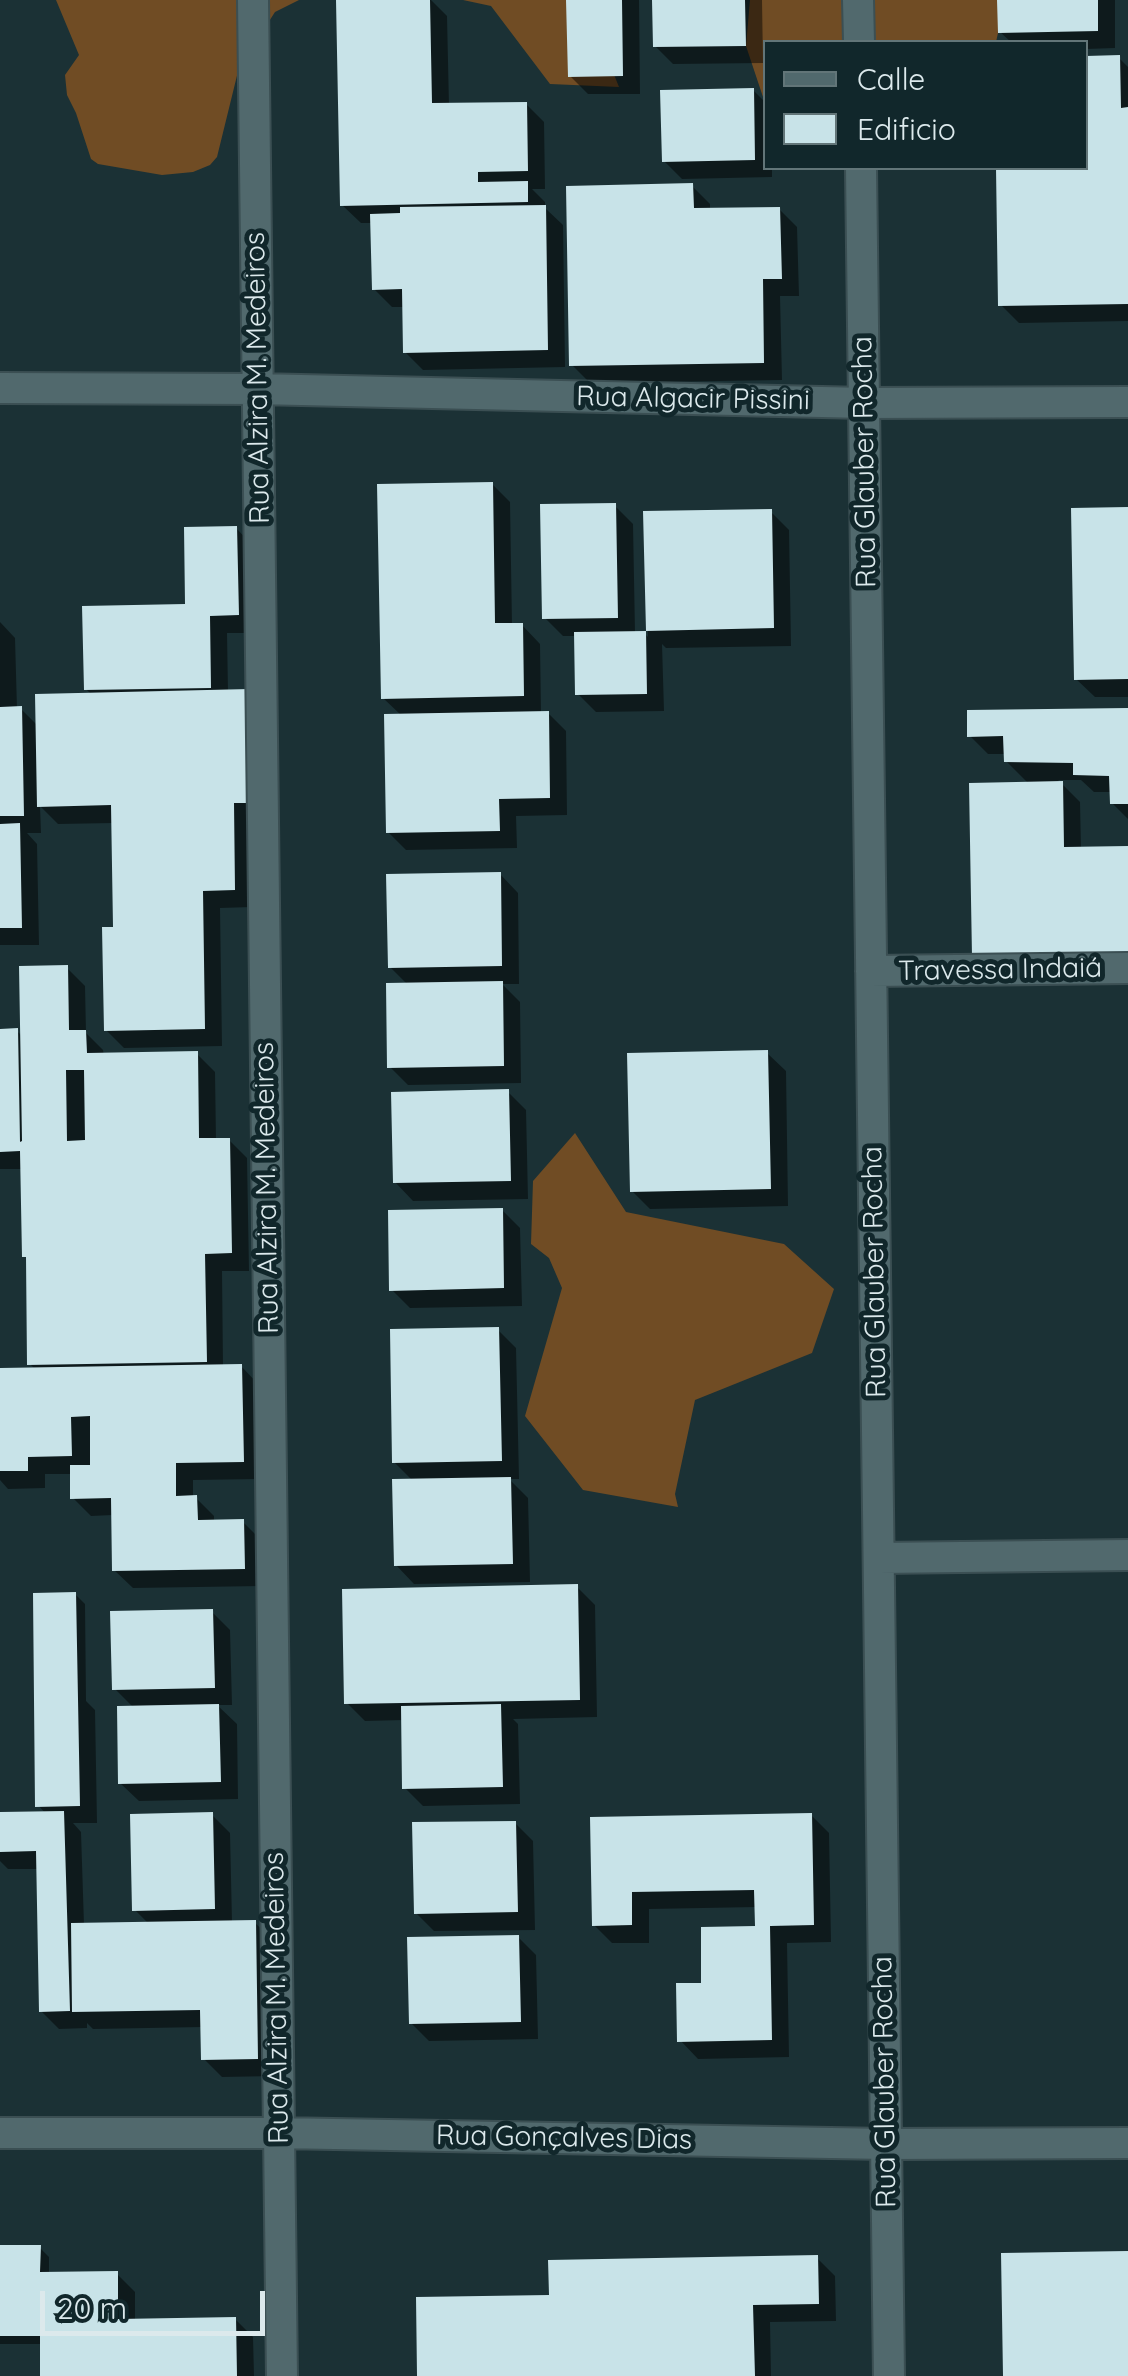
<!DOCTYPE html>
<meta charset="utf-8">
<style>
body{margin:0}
#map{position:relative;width:1128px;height:2376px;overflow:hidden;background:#1b3135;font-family:Quicksand,sans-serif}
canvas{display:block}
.legend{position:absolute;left:763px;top:40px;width:325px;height:130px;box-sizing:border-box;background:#11272b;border:2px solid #627578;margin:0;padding:12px 18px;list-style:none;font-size:30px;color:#dce9ec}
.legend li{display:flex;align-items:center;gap:20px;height:50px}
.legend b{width:50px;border:2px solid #627578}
.scale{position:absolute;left:40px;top:2291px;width:225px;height:45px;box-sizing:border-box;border:5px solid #dce9ec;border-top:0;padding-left:12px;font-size:30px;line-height:35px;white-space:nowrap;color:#dce9ec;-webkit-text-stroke:8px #11272b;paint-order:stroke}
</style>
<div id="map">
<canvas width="1128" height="2376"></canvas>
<ul class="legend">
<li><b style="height:12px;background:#51696d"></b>Calle</li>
<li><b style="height:28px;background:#c8e3e8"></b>Edificio</li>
</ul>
<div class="scale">20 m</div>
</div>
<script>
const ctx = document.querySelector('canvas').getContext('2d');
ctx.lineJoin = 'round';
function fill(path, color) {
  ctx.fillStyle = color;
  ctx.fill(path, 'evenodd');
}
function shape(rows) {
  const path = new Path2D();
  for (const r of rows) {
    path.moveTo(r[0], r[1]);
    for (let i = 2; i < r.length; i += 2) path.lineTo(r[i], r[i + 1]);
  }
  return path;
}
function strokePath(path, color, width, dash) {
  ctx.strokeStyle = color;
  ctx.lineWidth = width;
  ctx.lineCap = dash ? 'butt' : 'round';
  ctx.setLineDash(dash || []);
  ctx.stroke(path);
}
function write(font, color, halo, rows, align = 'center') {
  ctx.font = font + ' Quicksand,sans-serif';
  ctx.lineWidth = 10;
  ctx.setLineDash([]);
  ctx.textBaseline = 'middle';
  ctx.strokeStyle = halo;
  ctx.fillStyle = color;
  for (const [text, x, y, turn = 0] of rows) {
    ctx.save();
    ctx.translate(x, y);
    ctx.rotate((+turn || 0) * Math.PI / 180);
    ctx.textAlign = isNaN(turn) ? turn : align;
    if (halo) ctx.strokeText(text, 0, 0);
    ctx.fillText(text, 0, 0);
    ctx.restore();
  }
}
fill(shape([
 [56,0,299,0,275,12,266,26,246,39,217,157,210,165,193,172,162,175,98,164,91,159,76,113,67,95,65,75,79,55],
 [463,0,584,0,619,87,550,84,491,6],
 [750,0,999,0,998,33,996,42,766,42,765,103,746,46],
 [575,1133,626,1212,784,1244,834,1289,812,1353,695,1400,675,1494,678,1507,583,1490,525,1416,562,1288,549,1258,531,1244,533,1181]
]), '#704c24');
fill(shape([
 [339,0,431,0,447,16,449,106,526,104,544,122,545,189,532,189,545,202,545,208,563,225,565,367,423,370,405,352,404,307,392,307,374,289,373,223,361,223,342,205],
 [569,0,639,0,640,94,588,94,570,76],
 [654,0,762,0,763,63,673,64,655,46],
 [1000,0,1115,0,1115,48,1086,49,1086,42,1011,42,1000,32],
 [1086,58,1119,58,1128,67,1128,321,1019,323,1001,305,998,168,1086,168],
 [753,90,766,103,766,168,772,168,772,177,682,179,664,161],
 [692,186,710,204,710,211,779,209,797,227,799,296,780,296,782,380,590,383,572,365],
 [492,484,510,502,512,626,522,625,540,644,541,713,548,713,566,731,567,815,516,816,517,848,406,850,388,832,402,716,383,698],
 [615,506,633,524,635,633,644,633,648,637,646,514,771,512,789,530,791,646,666,648,662,644,664,711,596,712,578,694,576,636,563,636,545,618],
 [1128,509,1128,697,1095,697,1076,679],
 [236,528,254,547,256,633,227,633,228,692,249,691,252,907,220,908,222,1046,124,1048,106,1030,116,930,114,823,58,824,40,806,41,833,27,833,37,844,39,945,0,945,0,622,15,638,17,709,21,709,38,726,92,695,86,689,188,606],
 [1128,710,1128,819,1112,803,1112,792,1094,792,1081,780,1058,780,1080,802,1081,849,1128,849,1128,972,1029,784,1006,761,1006,754,988,754,970,736],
 [500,874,518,893,519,984,502,984,520,1002,521,1083,408,1085,390,1067,409,986,390,967],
 [67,968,85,986,86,1033,103,1050,104,1056,197,1054,215,1072,216,1141,229,1140,247,1158,249,1271,222,1271,223,1367,241,1366,259,1385,261,1479,193,1480,193,1498,196,1498,214,1516,214,1522,243,1522,261,1540,262,1586,133,1588,114,1570,113,1515,91,1516,73,1498,72,1474,45,1474,45,1488,8,1489,0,1480,0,1371,36,1370,30,1364,28,1260,25,1256,23,1169,0,1169,0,1031,17,1031,23,1037],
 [767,1053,786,1071,788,1206,650,1209,632,1191],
 [508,1092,526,1110,528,1199,413,1201,395,1182],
 [502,1210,520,1228,522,1306,410,1308,391,1289],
 [498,1330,516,1348,519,1479,509,1479,528,1498,530,1582,414,1584,396,1565,414,1482,394,1462],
 [577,1587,595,1605,597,1717,513,1719,518,1724,520,1804,423,1806,405,1788,404,1720,365,1721,347,1703],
 [75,1594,85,1604,86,1701,95,1710,97,1823,73,1823,81,1832,84,1925,149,1924,134,1909,212,1815,230,1833,232,1922,254,1922,273,1940,275,2076,222,2077,204,2059,203,2027,93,2029,87,2023,87,2028,59,2029,41,2011,39,1869,8,1869,0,1861,0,1815,46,1814,38,1805],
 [212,1612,230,1630,232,1705,217,1705,237,1724,238,1799,139,1801,120,1783,134,1708,114,1688],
 [811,1815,829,1833,831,1942,787,1943,789,2057,698,2059,680,2040,704,1985,757,1928,757,1907,649,1909,649,1943,612,1943,594,1925,593,1819],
 [515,1823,533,1841,535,1930,434,1931,416,1913],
 [518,1937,536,1955,538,2039,429,2041,411,2023],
 [0,2248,40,2248,49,2257,49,2274,117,2274,135,2292,135,2321,235,2319,253,2337,254,2376,43,2376,43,2344,0,2344],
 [817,2258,835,2276,836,2321,770,2322,771,2376,420,2376]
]), '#0007');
fill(shape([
 [336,0,430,0,432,103,527,102,528,171,478,172,478,182,528,181,528,202,340,206],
 [566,0,622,0,623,76,568,77],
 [652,0,745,0,746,46,653,47],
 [997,0,1098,0,1098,31,998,33],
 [1120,55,1121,108,1128,107,1128,304,998,306,996,168,1086,168,1086,56],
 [754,88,755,160,662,162,660,90],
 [693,183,694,208,780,207,782,279,763,279,764,363,569,366,566,186],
 [546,205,548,350,403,353,402,289,372,290,370,214,400,213,400,207],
 [493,482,495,623,523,623,524,696,381,699,377,484],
 [616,503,618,618,542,619,540,504],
 [1128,507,1128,679,1074,680,1071,508],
 [772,509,774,628,646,631,643,511],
 [237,526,239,615,210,616,211,688,84,690,82,606,185,604,184,527],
 [646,631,647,694,575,695,574,632],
 [250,689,253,803,234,803,235,890,203,891,205,1029,104,1031,102,927,113,927,111,805,37,807,35,694],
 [22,706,24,816,0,816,0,707],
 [1128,708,1128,804,1110,804,1109,776,1073,775,1073,763,1004,762,1003,736,967,737,967,710],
 [549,711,550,798,499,799,500,831,386,833,384,714],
 [1063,781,1064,847,1128,846,1128,954,972,957,969,783],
 [20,823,22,928,0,928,0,824],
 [501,872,502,966,388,968,386,874],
 [68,965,69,1030,86,1030,87,1053,198,1051,199,1138,230,1138,232,1253,205,1254,207,1362,27,1365,26,1257,22,1257,20,1151,0,1152,0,1029,18,1028,20,1142,22,1141,19,966],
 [66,1070,84,1070,85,1140,67,1141],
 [503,981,504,1066,387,1068,386,983],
 [768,1050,771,1189,630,1192,627,1053],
 [509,1089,511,1181,393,1183,391,1092],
 [503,1208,504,1288,389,1291,388,1210],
 [499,1327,502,1461,392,1463,390,1329],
 [242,1364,244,1462,176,1463,176,1496,197,1495,198,1520,244,1519,245,1569,112,1571,111,1498,70,1499,70,1465,90,1465,90,1416,71,1417,72,1456,28,1457,28,1471,0,1471,0,1368],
 [511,1477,513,1564,394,1566,392,1479],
 [578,1584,580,1700,344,1704,342,1589],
 [76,1592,80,1806,35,1807,33,1593],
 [213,1609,215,1688,112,1690,110,1611],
 [219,1704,221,1782,118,1784,117,1706],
 [501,1704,503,1787,402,1789,401,1706],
 [64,1811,70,2011,39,2012,36,1851,0,1852,0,1812],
 [213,1812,215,1909,132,1911,130,1814],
 [812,1813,814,1925,770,1926,772,2040,677,2042,676,1983,701,1983,701,1927,755,1926,754,1890,632,1892,632,1925,592,1926,590,1817],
 [516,1821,518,1912,414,1914,412,1822],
 [256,1920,258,2059,201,2060,200,2010,72,2012,71,1923],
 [519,1935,521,2022,409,2024,407,1937],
 [0,2245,41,2245,40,2272,118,2271,118,2319,236,2317,237,2376,40,2376,40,2336,0,2336],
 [1128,2251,1128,2376,1003,2376,1001,2253],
 [818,2255,819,2304,753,2305,755,2376,417,2376,416,2297,549,2295,548,2260]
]), '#c8e3e8');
const minor = shape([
 [253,0,282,2376],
 [858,0,859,42],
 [861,168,889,2376],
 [0,388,258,389,865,403,1128,402],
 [871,971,1128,968],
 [879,1558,1128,1555],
 [0,2133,279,2133,886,2144,1128,2143]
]);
strokePath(minor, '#3b4f53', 34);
strokePath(minor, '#51696d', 30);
write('28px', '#dce9ec', '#11272b', [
 ["Rua Alzira M. Medeiros",258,378,-91],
 ["Rua Algacir Pissini",693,399,1],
 ["Rua Glauber Rocha",865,462,-91],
 ["Travessa Indaiá",1000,970,-1],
 ["Rua Alzira M. Medeiros",267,1188,-91],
 ["Rua Glauber Rocha",875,1272,-91],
 ["Rua Alzira M. Medeiros",277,1998,-91],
 ["Rua Glauber Rocha",885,2082,-91],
 ["Rua Gonçalves Dias",564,2138,1]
]);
</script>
